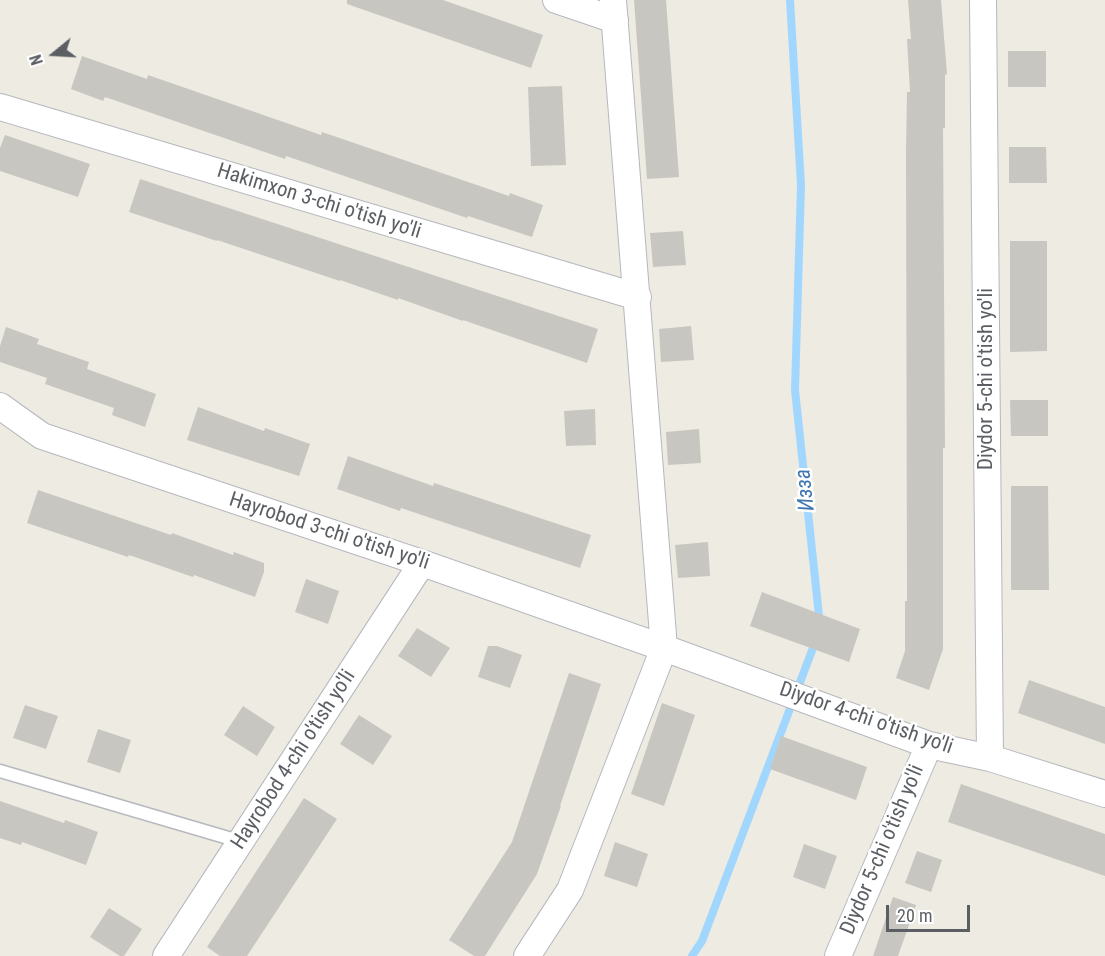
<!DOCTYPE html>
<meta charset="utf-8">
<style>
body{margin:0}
#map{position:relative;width:1105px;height:956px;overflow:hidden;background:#eeebe2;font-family:"Roboto Condensed",sans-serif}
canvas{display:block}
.north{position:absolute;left:24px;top:24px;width:60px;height:60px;-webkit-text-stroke:4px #fff;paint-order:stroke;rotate:252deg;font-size:16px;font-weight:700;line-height:24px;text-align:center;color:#5b5f63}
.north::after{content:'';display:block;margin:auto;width:21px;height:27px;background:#5b5f63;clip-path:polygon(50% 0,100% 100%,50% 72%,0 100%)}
.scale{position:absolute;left:886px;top:905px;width:84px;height:27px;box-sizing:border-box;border:3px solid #5b5f63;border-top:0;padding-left:8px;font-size:18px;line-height:21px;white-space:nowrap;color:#5b5f63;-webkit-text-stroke:4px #fff;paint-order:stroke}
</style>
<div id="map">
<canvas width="1105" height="956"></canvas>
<div class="north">N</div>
<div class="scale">20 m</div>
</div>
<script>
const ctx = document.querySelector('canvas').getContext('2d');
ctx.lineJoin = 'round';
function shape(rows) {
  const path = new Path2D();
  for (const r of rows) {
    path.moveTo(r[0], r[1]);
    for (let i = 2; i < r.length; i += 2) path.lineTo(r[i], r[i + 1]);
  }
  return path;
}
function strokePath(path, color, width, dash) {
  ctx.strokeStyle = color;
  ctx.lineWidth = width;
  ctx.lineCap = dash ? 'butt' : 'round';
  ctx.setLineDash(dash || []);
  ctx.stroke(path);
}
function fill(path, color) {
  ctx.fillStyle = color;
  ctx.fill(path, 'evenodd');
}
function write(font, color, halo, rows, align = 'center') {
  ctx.font = font + ' "Roboto Condensed",sans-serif';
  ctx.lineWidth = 5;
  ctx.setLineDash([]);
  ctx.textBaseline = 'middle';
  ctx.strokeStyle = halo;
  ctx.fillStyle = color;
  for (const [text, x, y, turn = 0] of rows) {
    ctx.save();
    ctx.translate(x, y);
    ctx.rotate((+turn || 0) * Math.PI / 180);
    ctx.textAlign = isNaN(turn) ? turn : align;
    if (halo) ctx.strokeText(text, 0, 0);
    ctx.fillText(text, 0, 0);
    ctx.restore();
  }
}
strokePath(shape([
 [790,0,801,185,795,390,820,625],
 [692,956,702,941,816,640]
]), '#a1d7ff', 8);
fill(shape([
 [347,0,443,0,543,35,531,68,347,4],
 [634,0,666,0,679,177,647,179],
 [908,0,941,0,947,74,945,75,945,128,943,128,945,448,943,448,943,649,929,690,896,678,905,651,905,601,907,601,906,151,907,92,910,92,907,39,911,39],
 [1008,51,1046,51,1046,87,1008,87],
 [82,56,147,79,148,75,321,135,322,132,509,196,510,193,543,205,532,237,468,216,467,218,286,156,285,159,105,97,103,101,71,89],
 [562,86,566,165,531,166,528,87],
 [5,135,90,164,78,197,0,171,0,148],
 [1009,147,1046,147,1047,183,1009,183],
 [140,179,598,329,587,363,463,320,463,321,398,298,398,300,340,280,340,281,217,240,217,241,129,212],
 [683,231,686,265,653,267,650,233],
 [1010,241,1047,241,1047,351,1010,352],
 [691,326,694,360,661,362,659,329],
 [6,327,39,339,37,344,89,362,87,369,156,394,145,427,112,415,114,408,45,384,47,378,0,362,0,346],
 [1010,400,1048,400,1048,436,1011,436],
 [198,407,264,431,265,428,310,444,299,476,187,440],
 [595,409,596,445,566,446,564,411],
 [699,429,701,463,668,465,666,432],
 [348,456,433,486,434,483,591,535,580,568,401,508,400,511,337,489],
 [1011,486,1048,486,1049,590,1011,590],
 [38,490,171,535,172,533,233,555,234,552,264,563,264,572,255,597,194,575,193,577,129,555,128,557,27,523],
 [708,542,710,576,678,578,675,545],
 [306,579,339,591,328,624,295,612],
 [762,592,860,629,849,662,750,626],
 [417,628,450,648,431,677,398,656],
 [488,646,497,646,522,655,510,688,478,677],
 [569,673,601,684,560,806,561,806,537,874,485,956,474,956,449,940,512,842],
 [1029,680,1105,707,1105,744,1018,713],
 [662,703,695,715,664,806,631,794],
 [25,705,58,716,46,749,13,738],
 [243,706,275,727,257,756,224,735],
 [359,715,392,736,373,765,340,744],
 [98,729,131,740,120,773,87,762],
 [781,736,867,767,856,800,770,769],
 [961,784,1105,834,1105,876,948,822],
 [304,798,337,819,247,956,220,956,207,947],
 [0,801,64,823,65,820,98,832,86,865,22,842,21,845,0,838],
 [615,842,648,854,637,887,604,876],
 [804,844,837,856,825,889,793,877],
 [917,851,942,860,931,892,905,883],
 [893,897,916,905,898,956,873,956],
 [109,908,142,929,124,956,120,956,90,937]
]), '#c8c6c0');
const service = shape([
 [0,771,242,842]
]);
const minor = shape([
 [556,0,615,20],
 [983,0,990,758],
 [0,107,638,297],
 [0,406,42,436,422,563,664,648,929,745,990,758,1105,794],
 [166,956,422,563],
 [527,956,570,890,664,648,613,0],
 [838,956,929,745]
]);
strokePath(service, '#b5b8bd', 15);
strokePath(minor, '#b5b8bd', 28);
strokePath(service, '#fff', 12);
strokePath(minor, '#fff', 26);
write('21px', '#5b5f63', '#fff', [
 ["Hakimxon 3-chi o'tish yo'li",319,202,17],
 ["Diydor 5-chi o'tish yo'li",987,379,-90],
 ["Hayrobod 3-chi o'tish yo'li",329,532,18],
 ["Diydor 4-chi o'tish yo'li",866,719,19],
 ["Hayrobod 4-chi o'tish yo'li",294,760,-57],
 ["Diydor 5-chi o'tish yo'li",883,850,-67]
]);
write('italic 22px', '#3e78b1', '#fff', [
 ["Изза",806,490,-96]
]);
</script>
